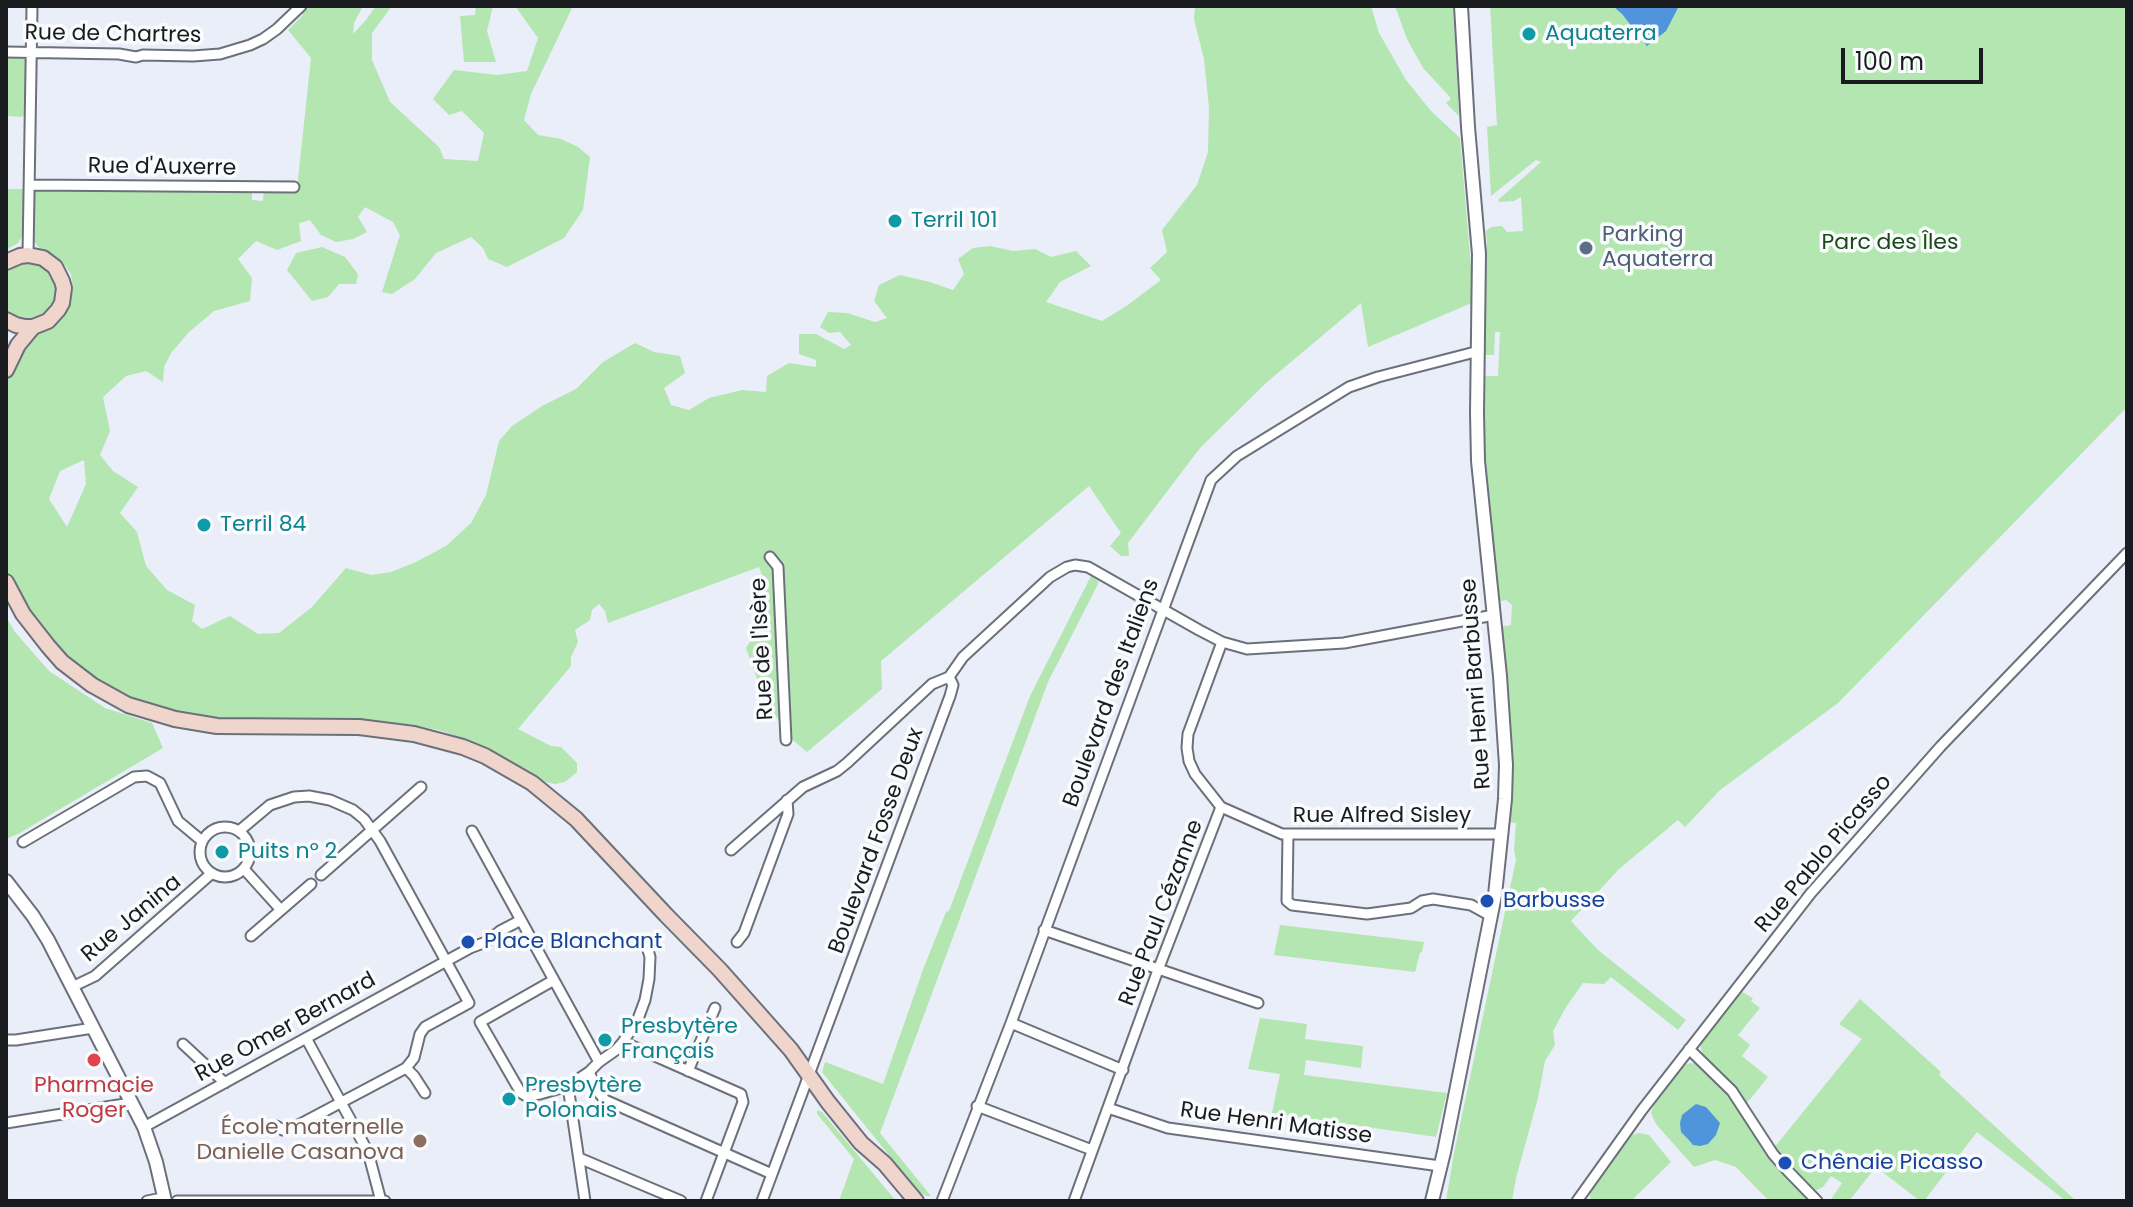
<!DOCTYPE html>
<meta charset="utf-8">
<style>
body{margin:0}
#map{position:relative;width:2133px;height:1207px;overflow:hidden;background:#eaeef9;font-family:Poppins,sans-serif}
canvas{display:block}
.frame{position:absolute;inset:0;border:8px solid #191b1f;pointer-events:none}
.scale{position:absolute;left:1841px;top:48px;width:142px;height:36px;box-sizing:border-box;border:4px solid #191b1f;border-top:0;padding-left:10px;font-size:24px;line-height:28px;white-space:nowrap;color:#191b1f;-webkit-text-stroke:6px #fafbfd;paint-order:stroke}
</style>
<div id="map">
<canvas width="2133" height="1207"></canvas>
<div class="frame"></div>
<div class="scale">100 m</div>
</div>
<script>
const ctx = document.querySelector('canvas').getContext('2d');
ctx.lineJoin = 'round';
function fill(path, color) {
  ctx.fillStyle = color;
  ctx.fill(path, 'evenodd');
}
function shape(rows) {
  const path = new Path2D();
  for (const r of rows) {
    if (r.length === 3) {
      path.moveTo(r[0] + r[2], r[1]);
      path.arc(r[0], r[1], r[2], 0, 2 * Math.PI);
      continue;
    }
    path.moveTo(r[0], r[1]);
    for (let i = 2; i < r.length; i += 2) path.lineTo(r[i], r[i + 1]);
  }
  return path;
}
function strokePath(path, color, width, dash) {
  ctx.strokeStyle = color;
  ctx.lineWidth = width;
  ctx.lineCap = dash ? 'butt' : 'round';
  ctx.setLineDash(dash || []);
  ctx.stroke(path);
}
function write(font, color, halo, rows, align = 'center') {
  ctx.font = font + ' Poppins,sans-serif';
  ctx.lineWidth = 7;
  ctx.setLineDash([]);
  ctx.textBaseline = 'middle';
  ctx.strokeStyle = halo;
  ctx.fillStyle = color;
  for (const [text, x, y, turn = 0] of rows) {
    ctx.save();
    ctx.translate(x, y);
    ctx.rotate((+turn || 0) * Math.PI / 180);
    ctx.textAlign = isNaN(turn) ? turn : align;
    if (halo) ctx.strokeText(text, 0, 0);
    ctx.fillText(text, 0, 0);
    ctx.restore();
  }
}
fill(shape([
 [308,6,363,6,354,23,353,34,366,20,376,6,392,6,372,33,372,60,390,102,439,147,444,159,478,161,484,133,462,111,449,115,433,99,454,70,497,75,527,71,538,38,515,6,573,6,531,94,524,120,538,135,561,139,578,147,590,157,583,210,564,238,507,267,488,259,483,248,471,237,436,253,415,279,392,294,382,292,400,235,393,222,365,207,358,217,367,232,353,239,336,242,321,235,310,220,299,223,301,241,277,250,256,241,238,259,252,278,250,301,214,311,189,332,171,353,164,367,163,382,146,371,126,376,103,397,110,431,100,455,113,471,138,487,120,513,137,532,146,566,167,590,195,605,192,621,202,629,230,616,258,634,279,633,312,607,346,568,371,575,391,572,416,562,446,546,471,523,486,495,499,441,512,426,542,406,576,389,603,362,635,343,654,352,680,356,685,373,664,388,671,405,689,410,709,398,742,390,766,392,767,376,789,363,816,367,816,360,799,354,799,334,816,334,844,349,851,345,840,332,829,333,820,327,828,312,847,313,875,322,887,318,874,301,879,285,900,275,930,282,953,290,964,274,958,259,973,248,990,246,1013,251,1035,249,1051,257,1076,251,1091,266,1060,282,1046,302,1102,321,1125,307,1161,280,1150,268,1167,252,1162,230,1197,185,1208,152,1209,108,1204,59,1194,19,1195,6,1371,6,1379,33,1406,80,1431,111,1460,138,1474,302,1368,347,1361,303,1266,383,1200,448,1128,543,1129,556,1121,556,1110,546,1121,533,1089,486,881,661,882,689,807,752,794,741,765,701,746,648,758,629,757,595,765,584,759,567,608,623,605,611,599,604,592,610,590,620,575,630,578,642,571,657,571,666,518,729,551,746,561,747,577,763,577,772,565,782,555,784,546,782,470,741,442,731,414,725,351,719,217,719,153,708,131,700,112,691,72,663,52,643,22,602,6,569,6,384,21,348,34,335,46,331,55,323,71,301,73,287,71,274,63,263,37,246,33,239,33,198,35,189,252,189,252,200,263,201,264,189,297,189,311,58,288,30,303,15,301,13],
 [84,460,86,484,67,527,49,499,60,471],
 [476,6,493,6,487,31,496,62,464,62,460,16,475,15],
 [1395,6,1453,6,1459,116,1446,103,1451,99,1449,96,1423,68,1407,39],
 [1490,6,2127,6,2127,407,1838,703,1720,790,1685,827,1678,820,1619,869,1571,921,1598,950,1686,1020,1678,1030,1611,977,1604,984,1583,983,1566,1007,1553,1031,1555,1045,1545,1061,1538,1098,1516,1178,1512,1201,1446,1201,1454,1153,1516,860,1514,850,1516,823,1507,822,1499,627,1511,625,1512,605,1506,600,1498,602,1483,469,1482,376,1498,376,1500,332,1495,332,1494,355,1486,355,1483,352,1483,251,1487,246,1486,231,1491,227,1502,226,1507,232,1523,231,1521,197,1514,201,1499,202,1498,200,1541,162,1536,160,1491,196,1487,127,1497,125],
 [6,55,21,55,27,59,26,113,22,117,6,116],
 [6,189,24,189,23,235,18,243,6,250],
 [322,247,345,257,358,274,356,284,339,284,328,297,312,301,287,270,296,253],
 [26,261,42,265,48,270,53,276,57,292,56,300,46,314,39,318,23,321,6,313,6,270,11,266],
 [1091,576,1099,582,1048,682,880,1133,931,1196,926,1196,917,1190,822,1072,825,1062,883,1084,924,967,946,912,949,911,1030,696],
 [6,617,15,632,49,671,105,708,152,723,163,748,18,834,6,839],
 [1280,925,1424,942,1422,952,1420,953,1415,972,1274,955],
 [1742,992,1753,998,1751,1001,1760,1008,1738,1035,1750,1045,1742,1056,1768,1077,1747,1103,1735,1085,1703,1054,1700,1045,1703,1038,1734,997],
 [1860,999,1941,1072,1939,1075,2074,1199,2072,1201,2066,1201,1977,1132,1924,1201,1920,1201,1876,1167,1849,1201,1830,1201,1842,1183,1831,1176,1823,1187,1817,1190,1809,1188,1774,1148,1862,1039,1839,1024],
 [1260,1018,1307,1024,1305,1039,1363,1046,1361,1068,1306,1060,1304,1075,1447,1093,1436,1137,1272,1113,1280,1074,1248,1069],
 [1691,1063,1699,1064,1725,1090,1767,1153,1811,1201,1769,1201,1736,1167,1715,1160,1694,1167,1656,1124,1651,1113,1654,1104,1679,1069,1684,1065],
 [817,1110,822,1112,896,1201,839,1201,854,1159,817,1114],
 [1639,1133,1649,1135,1671,1162,1631,1201,1591,1201,1589,1193,1629,1136]
]), '#b3e6b0');
fill(shape([
 [1613,6,1679,6,1666,31,1647,46,1622,14],
 [1696,1104,1706,1107,1720,1123,1716,1135,1708,1144,1700,1146,1693,1145,1688,1139,1681,1132,1680,1123,1682,1115]
]), '#5094dc');
const minor = shape([
 [6,52,119,54,136,57,143,55,193,56,220,54,250,45,263,39,277,29,301,6],
 [30,185,294,187],
 [28,255,32,6],
 [770,557,778,567,786,740],
 [1221,807,1282,834,1502,834],
 [225,852,25],
 [239,831,270,805,294,797,309,796,330,800,353,810,364,819,380,841,469,1003,425,1027,420,1034,414,1058,406,1068,289,1130,283,1130,276,1126],
 [472,831,599,1062],
 [1288,834,1287,901,1292,905,1367,914,1411,908,1422,901,1433,899,1471,905,1491,916],
 [23,842,134,777,147,776,160,783,178,821,202,841],
 [731,850,803,787,837,771,847,763,932,684,949,677],
 [244,869,281,910],
 [321,875,421,787],
 [1044,930,1258,1003],
 [251,936,311,884],
 [737,942,744,933,788,814,787,800],
 [554,980,480,1022,521,1093,526,1096,540,1094,568,1086,589,1072,599,1062,616,1050,623,1042,638,1019,645,1000,649,979,650,957,645,940],
 [72,987,95,976,212,873],
 [1011,1023,1123,1070],
 [306,1038,368,1152,381,1201],
 [6,1040,16,1040,93,1028],
 [623,1042,741,1094,743,1102,706,1201],
 [183,1044,225,1083],
 [1689,1049,1732,1091,1773,1154,1787,1170,1817,1201],
 [406,1068,414,1076,425,1093],
 [688,1071,715,1008],
 [589,1072,599,1093,605,1100,772,1174],
 [568,1086,585,1201],
 [977,1106,1092,1150],
 [1108,1108,1168,1128,1440,1166],
 [6,1123,131,1103],
 [144,1127,470,948,486,942,500,931,521,920],
 [579,1158,681,1201],
 [147,1201,157,1199],
 [177,1201,385,1201],
 [762,1201,950,696,953,685,949,677,963,657,1050,577,1067,567,1075,565,1088,567,1199,630,1222,642,1247,649,1344,643,1494,615],
 [942,1201,1011,1023,1211,480,1237,456,1349,387,1378,377,1479,351],
 [1074,1201,1158,970,1221,807,1195,774,1189,761,1187,748,1188,734,1222,642],
 [1577,1201,1642,1110,1811,893,1941,746,2127,553]
]);
const tertiary = shape([
 [6,881,33,916,48,940,144,1127,156,1162,165,1201],
 [1432,1201,1444,1152,1495,895,1505,799,1506,765,1500,676,1478,461,1477,413,1479,254,1468,127,1461,6]
]);
const secondary = shape([
 [6,262,20,256,28,255,43,258,55,267,62,281,64,288,62,303,58,310,48,321,33,327,25,327,16,325,6,320],
 [6,370,18,345,33,327],
 [6,582,23,614,48,646,62,662,92,685,128,705,175,719,217,726,359,727,414,734,463,747,485,756,532,783,576,819,666,915,720,970,791,1050,828,1102,861,1143,885,1164,916,1201]
]);
strokePath(minor, '#6c707a', 13);
strokePath(tertiary, '#6c707a', 16);
strokePath(secondary, '#6c707a', 18);
strokePath(minor, '#fff', 9);
strokePath(tertiary, '#fff', 12);
strokePath(secondary, '#f0d5cd', 14);
for (const [x, y, r, color] of [
 [1529,34,8,"#0f9aa8"],
 [895,221,8,"#0f9aa8"],
 [1586,248,8,"#5c6f8a"],
 [204,525,8,"#0f9aa8"],
 [222,852,8,"#0f9aa8"],
 [1487,901,8,"#1a4fb4"],
 [468,942,8,"#1a4fb4"],
 [605,1040,8,"#0f9aa8"],
 [94,1060,8,"#e0444e"],
 [509,1099,8,"#0f9aa8"],
 [420,1141,8,"#8d6e63"],
 [1785,1163,8,"#1a4fb4"]
]) {
  const dot = new Path2D();
  dot.arc(x, y, r, 0, 2 * Math.PI);
  ctx.fillStyle = color;
  ctx.fill(dot);
  strokePath(dot, '#fafbfd', 3);
}
write('22px', '#0d838f', '#fafbfd', [
 ["Aquaterra",1545,34],
 ["Terril 101",911,221],
 ["Terril 84",220,525],
 ["Puits n° 2",238,852],
 ["Presbytère",621,1027],
 ["Français",621,1052],
 ["Presbytère",525,1086],
 ["Polonais",525,1111]
], 'left');
write('22px', '#191b1f', '#fafbfd', [
 ["Rue de Chartres",113,35,1],
 ["Rue d'Auxerre",162,168,1],
 ["Rue de l'Isère",763,649,-93],
 ["Rue Henri Barbusse",1477,684,-94],
 ["Boulevard des Italiens",1112,693,-70],
 ["Rue Alfred Sisley",1382,816],
 ["Boulevard Fosse Deux",877,841,-70],
 ["Rue Pablo Picasso",1824,854,-50],
 ["Rue Paul Cézanne",1162,913,-69],
 ["Rue Janina",132,919,-40],
 ["Rue Omer Bernard",286,1028,-29],
 ["Rue Henri Matisse",1276,1124,8]
]);
write('22px', '#4e5e75', '#fafbfd', [
 ["Parking",1602,235],
 ["Aquaterra",1602,260]
], 'left');
write('22px', '#184917', '#fafbfd', [
 ["Parc des Îles",1890,243]
]);
write('22px', '#164399', '#fafbfd', [
 ["Barbusse",1503,901],
 ["Place Blanchant",484,942],
 ["Chênaie Picasso",1801,1163]
], 'left');
write('22px', '#be3a42', '#fafbfd', [
 ["Pharmacie",94,1086],
 ["Roger",94,1111]
]);
write('22px', '#785e54', '#fafbfd', [
 ["École maternelle",404,1128],
 ["Danielle Casanova",404,1153]
], 'right');
</script>
